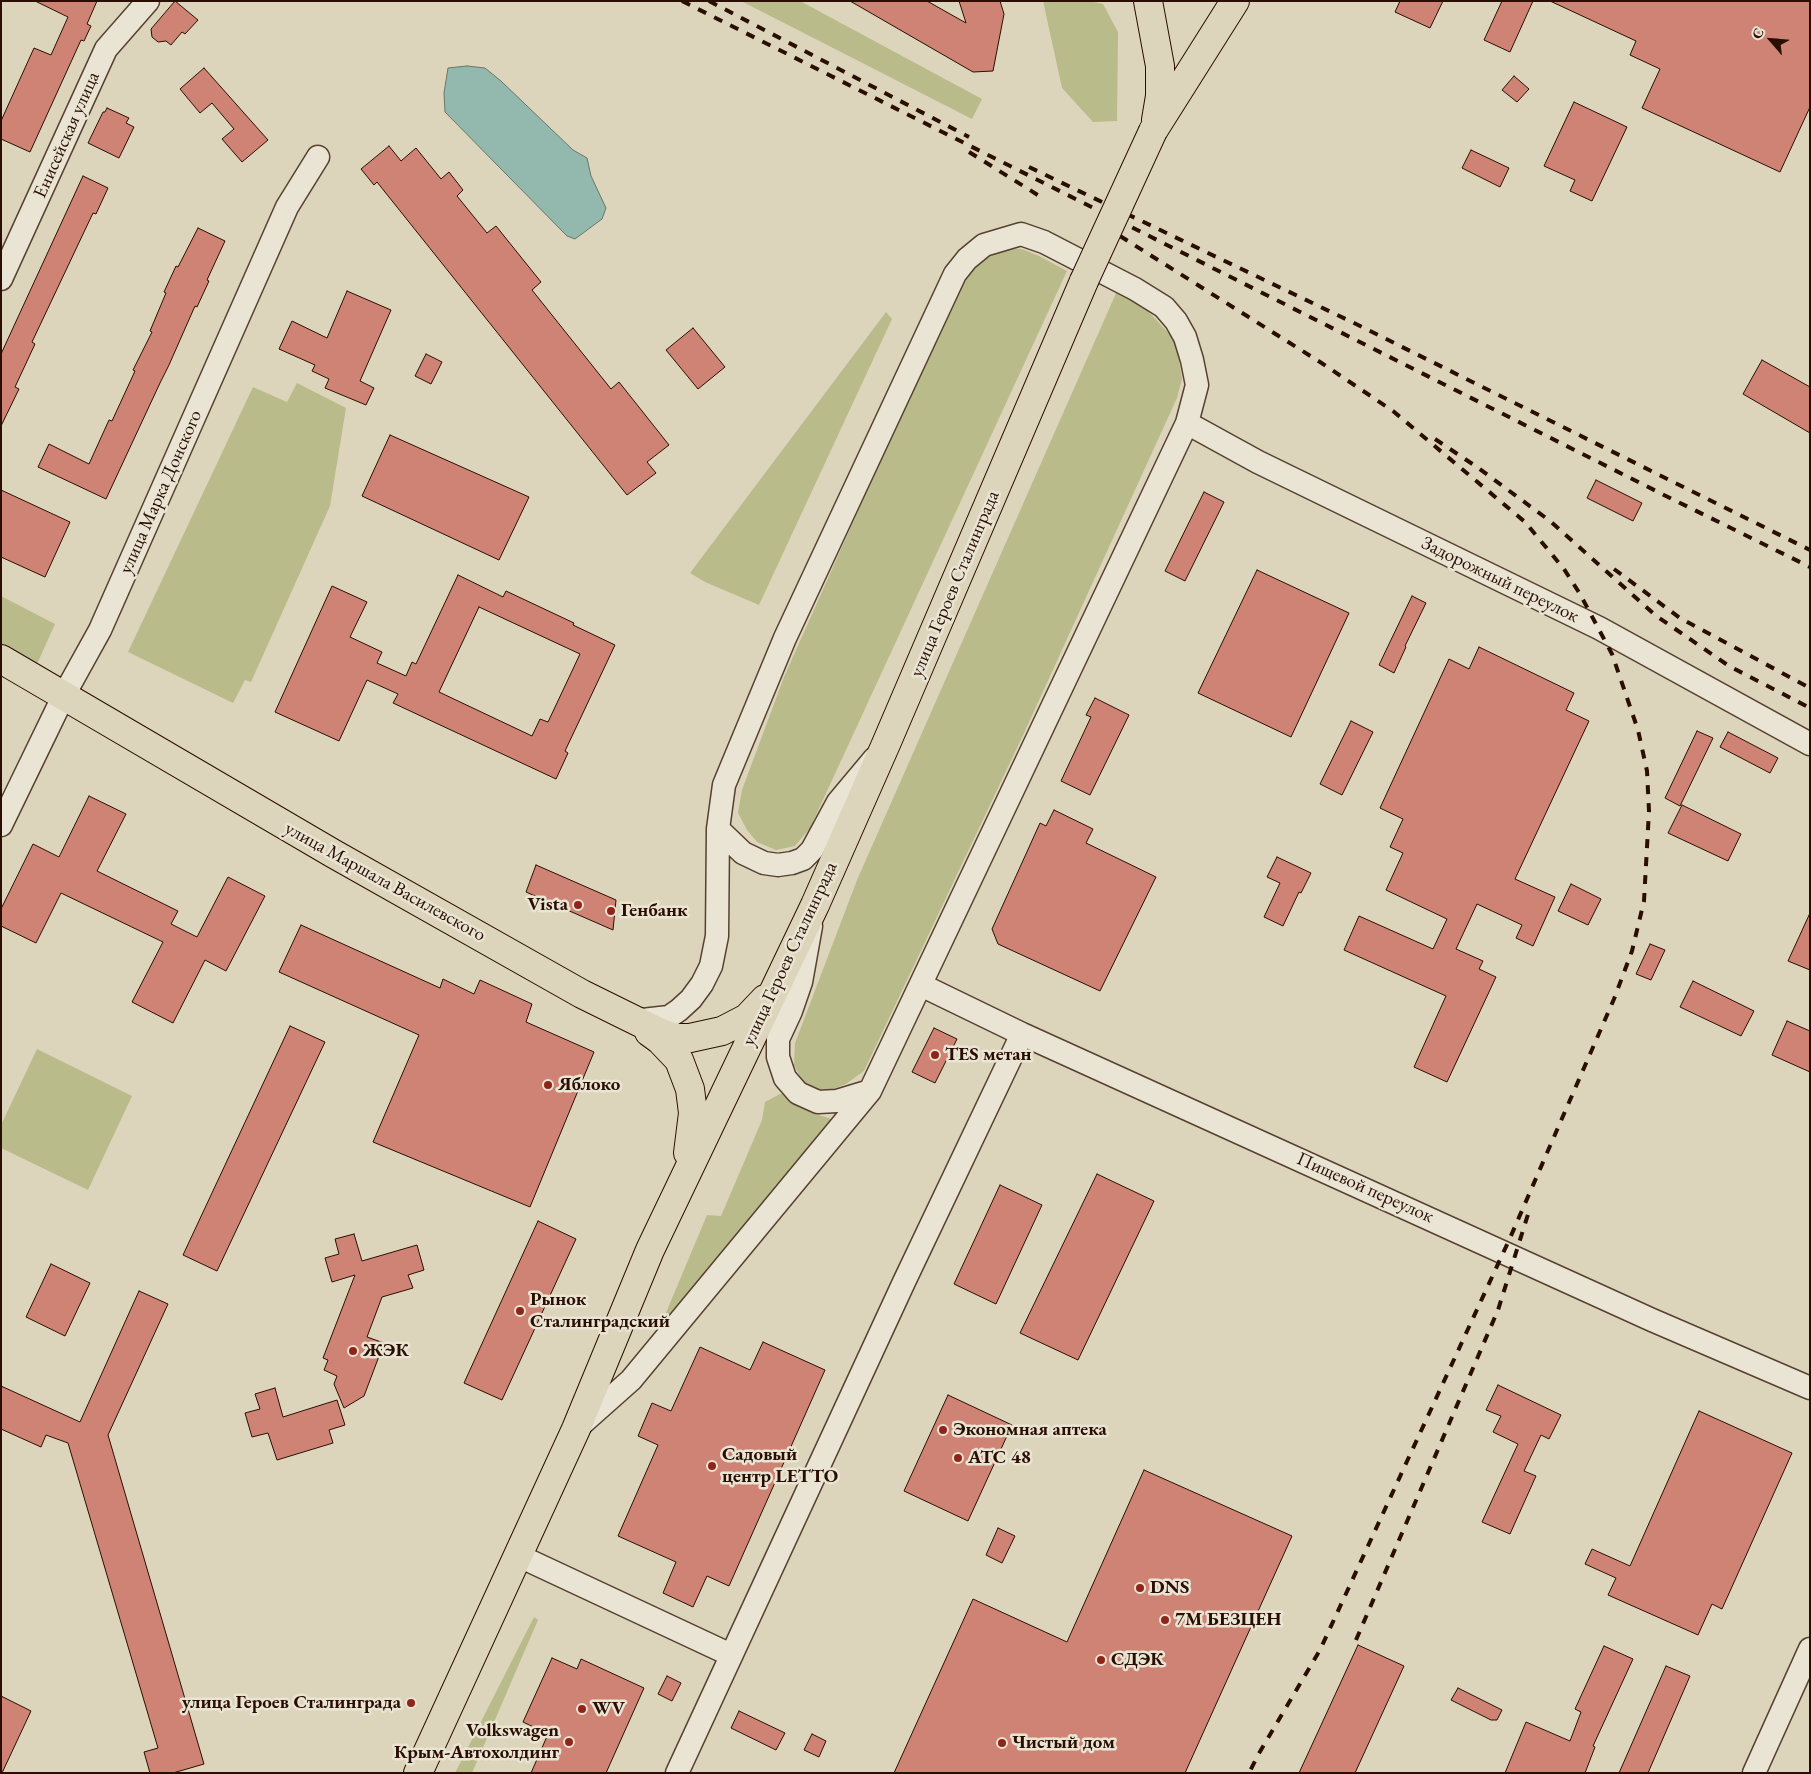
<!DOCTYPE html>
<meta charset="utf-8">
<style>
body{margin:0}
#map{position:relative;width:1811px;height:1774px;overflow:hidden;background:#ddd5bb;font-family:"EB Garamond",serif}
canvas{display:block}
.frame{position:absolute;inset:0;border:2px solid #2a0e01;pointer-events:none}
.north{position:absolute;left:1746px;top:15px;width:50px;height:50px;-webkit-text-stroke:4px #e9e4d3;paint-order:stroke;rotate:297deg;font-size:14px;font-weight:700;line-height:20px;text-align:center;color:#2a0e01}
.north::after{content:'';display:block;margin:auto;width:18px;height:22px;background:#2a0e01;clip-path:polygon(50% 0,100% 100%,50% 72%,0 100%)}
</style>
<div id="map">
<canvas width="1811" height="1774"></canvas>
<div class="frame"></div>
<div class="north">С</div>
</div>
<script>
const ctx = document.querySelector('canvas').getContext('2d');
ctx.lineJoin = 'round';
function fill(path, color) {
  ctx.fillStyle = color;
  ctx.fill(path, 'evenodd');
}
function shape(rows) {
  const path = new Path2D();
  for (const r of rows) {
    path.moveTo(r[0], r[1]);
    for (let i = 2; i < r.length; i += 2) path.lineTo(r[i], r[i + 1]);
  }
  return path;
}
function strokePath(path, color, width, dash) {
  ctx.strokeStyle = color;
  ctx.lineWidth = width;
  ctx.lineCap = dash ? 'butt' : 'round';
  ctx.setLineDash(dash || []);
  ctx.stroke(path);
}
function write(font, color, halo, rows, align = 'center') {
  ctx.font = font + ' "EB Garamond",serif';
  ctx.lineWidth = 5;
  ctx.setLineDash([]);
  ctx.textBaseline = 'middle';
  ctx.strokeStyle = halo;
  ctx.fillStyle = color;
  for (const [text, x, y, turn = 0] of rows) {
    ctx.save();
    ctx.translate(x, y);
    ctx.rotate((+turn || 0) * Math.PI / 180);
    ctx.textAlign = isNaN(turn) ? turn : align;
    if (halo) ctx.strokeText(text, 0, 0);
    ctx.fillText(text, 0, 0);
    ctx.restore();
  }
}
fill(shape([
 [741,1,800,1,982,99,972,119],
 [1043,1,1089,1,1103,4,1118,32,1117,121,1093,122,1062,88],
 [1003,248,1022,249,1039,256,1067,271,810,828,795,846,776,850,757,842,747,830,738,813,742,790,784,677,965,271,986,257],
 [1117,291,1148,311,1173,338,1177,348,1182,379,1177,398,1025,731,864,1071,846,1084,831,1090,817,1089,803,1082,794,1065,795,1043,857,880],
 [886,312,892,319,759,605,705,582,690,573],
 [297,383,346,408,330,506,251,682,245,680,233,703,128,652,253,387,287,402],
 [1,596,55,624,37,664,1,644],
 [37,1049,132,1096,88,1190,1,1148,1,1125],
 [780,1094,788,1094,809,1112,835,1120,660,1327,707,1215,721,1216,762,1120,765,1102],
 [534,1617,538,1620,472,1773,455,1773]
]), '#b9bb8b');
const water = shape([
 [467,66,485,68,501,81,573,150,587,158,591,176,606,208,602,219,575,239,567,236,445,112,444,93,448,68,467,66]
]);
fill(water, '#93b9ae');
strokePath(water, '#697569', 1);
const building = shape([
 [35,1,97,1,87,24,91,26,84,41,81,40,30,152,1,139,1,121,34,48,51,55,68,17,35,1],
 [175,1,198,20,185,34,182,32,171,45,166,41,158,42,152,37,151,29,175,1],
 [850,1,927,1,966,23,959,1,1000,1,1004,14,993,71,973,72,850,1],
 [1400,1,1443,1,1430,28,1395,12,1400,1],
 [1502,1,1533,1,1510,52,1484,40,1502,1],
 [1550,1,1810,1,1810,107,1780,172,1642,108,1660,69,1630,55,1636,41,1550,1],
 [204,68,268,140,242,162,222,139,234,129,212,103,200,113,180,89,204,68],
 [1514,76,1529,89,1517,102,1502,90,1514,76],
 [1574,102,1627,127,1592,201,1570,191,1575,180,1544,166,1574,102],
 [107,108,129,118,126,123,134,127,119,158,88,143,103,112,105,112,107,108],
 [389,146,401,161,416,148,441,179,449,172,463,190,457,196,487,233,496,226,541,282,532,290,611,389,619,382,669,445,647,462,656,473,627,495,377,182,374,185,361,169,389,146],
 [1471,150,1509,168,1500,187,1462,168,1471,150],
 [83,176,108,188,96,214,93,213,32,342,35,344,15,387,19,389,1,426,1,354,83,176],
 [198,228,225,241,207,280,209,281,197,307,195,306,169,365,160,383,106,499,38,467,49,444,89,464,109,420,112,421,135,371,133,370,152,332,150,331,166,293,164,292,176,266,178,267,198,228],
 [347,291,391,310,360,381,374,388,366,405,325,388,329,379,312,371,315,365,279,349,292,321,327,338,347,291],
 [693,328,725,367,698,389,666,350,693,328],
 [426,354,442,362,431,384,415,376,426,354],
 [1762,360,1810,387,1810,433,1743,394,1762,360],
 [390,435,529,497,499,560,362,496,390,435],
 [1596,480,1642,503,1633,521,1587,498,1596,480],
 [1,490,70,522,45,577,1,557,1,490],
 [1204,492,1224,502,1185,581,1165,571,1204,492],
 [1257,570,1349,613,1291,737,1198,693,1257,570],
 [458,575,503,597,506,591,574,623,573,625,615,645,565,751,568,753,556,779,393,703,398,694,367,680,339,741,275,712,332,586,367,602,350,637,382,652,377,663,406,676,412,662,416,664,458,575],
 [479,607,580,654,548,722,540,719,532,736,439,692,479,607],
 [1412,596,1426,603,1405,646,1406,647,1394,673,1379,665,1412,596],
 [1479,647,1574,693,1566,710,1589,721,1515,879,1555,897,1533,946,1516,938,1522,925,1477,904,1456,949,1483,961,1479,969,1496,977,1447,1082,1414,1067,1446,996,1344,950,1359,916,1433,949,1447,919,1386,890,1403,853,1390,847,1403,819,1380,808,1449,659,1469,669,1479,647],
 [1095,698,1129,715,1090,795,1061,781,1091,717,1086,715,1095,698],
 [1351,721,1373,732,1342,795,1320,784,1351,721],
 [1697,731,1713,738,1680,806,1665,798,1697,731],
 [1728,732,1778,758,1770,773,1720,747,1728,732],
 [89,796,126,814,97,871,178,911,171,924,197,937,228,877,265,896,226,971,205,960,173,1023,132,1002,163,942,61,893,36,943,1,926,1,909,33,844,59,857,89,796],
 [1682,805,1741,834,1728,861,1668,833,1682,805],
 [1054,810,1093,829,1086,843,1156,877,1100,991,998,944,992,929,1040,823,1046,826,1054,810],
 [1277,857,1311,873,1301,893,1299,892,1283,926,1264,917,1280,883,1267,877,1277,857],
 [536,865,616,900,613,930,526,892,536,865],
 [1571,884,1601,899,1588,925,1558,911,1571,884],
 [1810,913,1810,970,1788,961,1810,913],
 [301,925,440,988,443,979,474,994,480,980,532,1004,526,1022,594,1052,530,1207,373,1142,419,1035,279,972,301,925],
 [1650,944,1665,950,1651,980,1636,974,1650,944],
 [1693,981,1754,1011,1741,1036,1680,1007,1693,981],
 [1787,1021,1810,1031,1810,1072,1772,1055,1787,1021],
 [290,1026,325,1042,217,1271,183,1255,290,1026],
 [934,1028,957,1039,935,1083,912,1072,934,1028],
 [1097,1174,1154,1201,1078,1360,1020,1333,1097,1174],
 [1000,1185,1042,1205,996,1304,954,1284,1000,1185],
 [538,1221,576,1239,502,1400,464,1383,538,1221],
 [354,1234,362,1261,417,1245,424,1270,408,1275,413,1288,382,1297,367,1337,384,1343,364,1396,344,1408,334,1384,337,1376,324,1370,328,1360,323,1358,355,1275,332,1282,325,1258,339,1254,335,1239,354,1234],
 [51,1264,90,1283,65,1336,26,1317,51,1264],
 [139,1291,168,1304,108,1435,204,1764,173,1773,150,1773,144,1752,158,1748,68,1443,46,1435,41,1447,1,1429,1,1386,80,1422,139,1291],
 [763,1342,825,1370,729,1586,707,1576,693,1607,663,1593,676,1562,618,1536,658,1445,638,1436,652,1403,671,1411,700,1347,750,1370,763,1342],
 [1498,1385,1561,1415,1549,1439,1541,1435,1524,1471,1536,1476,1510,1534,1482,1522,1518,1444,1493,1432,1501,1416,1486,1410,1498,1385],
 [275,1388,283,1417,337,1400,345,1425,329,1430,333,1443,277,1460,268,1433,252,1437,245,1413,260,1409,255,1394,275,1388],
 [948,1395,1012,1425,968,1521,904,1491,948,1395],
 [1699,1411,1792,1453,1722,1609,1712,1604,1698,1635,1608,1595,1616,1578,1585,1564,1592,1549,1630,1566,1699,1411],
 [1144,1470,1292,1536,1185,1773,894,1773,973,1599,1067,1642,1144,1470],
 [998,1528,1015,1536,1002,1563,986,1555,998,1528],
 [1358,1645,1404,1666,1355,1773,1299,1773,1358,1645],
 [1604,1646,1633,1659,1593,1746,1595,1747,1585,1773,1505,1773,1526,1722,1570,1741,1581,1712,1575,1709,1604,1646],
 [552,1658,577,1669,581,1659,644,1688,606,1773,531,1773,548,1734,523,1722,552,1658],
 [1666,1666,1690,1676,1648,1773,1619,1773,1666,1666],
 [667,1676,681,1683,672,1701,658,1694,667,1676],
 [1458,1688,1502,1710,1497,1720,1491,1720,1451,1700,1458,1688],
 [1,1696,31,1711,2,1773,1,1773,1,1696],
 [739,1711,785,1733,776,1750,731,1728,739,1711],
 [812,1734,826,1741,819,1757,804,1750,812,1734]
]);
fill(building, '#cf8374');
strokePath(building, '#2a0e01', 1);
const minor = shape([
 [1,279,106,49,148,1],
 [1187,423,1258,462,1599,628,1810,744],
 [1,825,64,695,100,630,287,207,318,157],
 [718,829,743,853,764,863,778,865,792,863,803,859,812,850,838,802,874,759],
 [811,926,801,982,791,1011,778,1039,778,1057,785,1078,798,1093,818,1102,837,1101,870,1091],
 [921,985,1022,1034,1652,1320,1810,1388],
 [577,1428,631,1380,870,1091,1187,423,1197,385,1192,360,1185,337,1176,321,1164,307,1135,289,1044,242,1021,234,984,245,967,259,955,274,785,638,724,785,718,829,717,936,711,966,702,984,691,999,679,1010,669,1017,633,1021],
 [517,1555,731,1655],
 [677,1773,904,1282,1022,1034],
 [1754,1773,1810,1649]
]);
const major = shape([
 [1148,1,1160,66,1160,96,1156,120],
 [1153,131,1235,1],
 [1,659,334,854,582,994,661,1033,676,1038,690,1038,722,1031,747,1018,765,999],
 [649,1032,660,1040,679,1060,690,1089,693,1113,688,1153],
 [418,1773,576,1429,650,1250,815,905,886,744,1084,281]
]);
strokePath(minor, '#574030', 25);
strokePath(major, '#2a0e01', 30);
strokePath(minor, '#e9e4d3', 22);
strokePath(major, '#ddd5bb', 28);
strokePath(shape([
 [682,1,1670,498,1810,567],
 [709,1,969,137],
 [969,152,1041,197],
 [1029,167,1354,323,1810,550],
 [1120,236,1320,362,1393,411,1525,522,1564,569,1580,594,1612,654,1638,730,1647,771,1649,811,1644,901,1632,951,1614,999,1510,1238,1320,1650,1258,1755,1249,1773],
 [1435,439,1477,467,1550,521,1655,615,1729,666,1810,708],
 [1614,569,1680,618,1810,688],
 [1356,1640,1498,1310,1530,1208]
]), '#2a0e01', 4, [9, 9]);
const majorBridge = shape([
 [1084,281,1153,131]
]);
strokePath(majorBridge, '#2a0e01', 30, []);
strokePath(majorBridge, '#ddd5bb', 28);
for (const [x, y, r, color] of [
 [578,905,5,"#8f2418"],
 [611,911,5,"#8f2418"],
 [935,1055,5,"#8f2418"],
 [548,1085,5,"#8f2418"],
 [520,1311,5,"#8f2418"],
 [353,1351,5,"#8f2418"],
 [943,1430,5,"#8f2418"],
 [958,1458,5,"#8f2418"],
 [712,1466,5,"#8f2418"],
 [1140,1588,5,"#8f2418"],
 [1165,1620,5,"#8f2418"],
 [1101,1660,5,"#8f2418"],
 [411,1703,5,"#8f2418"],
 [582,1709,5,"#8f2418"],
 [569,1742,5,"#8f2418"],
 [1002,1743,5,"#8f2418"]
]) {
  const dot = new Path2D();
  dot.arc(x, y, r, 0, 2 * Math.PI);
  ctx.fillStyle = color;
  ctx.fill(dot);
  strokePath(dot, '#e9e4d3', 2);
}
write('19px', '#2a0e01', '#e9e4d3', [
 ["Енисейская улица",67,135,-66],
 ["улица Марка Донского",161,492,-66],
 ["Задорожный переулок",1500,580,26],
 ["улица Героев Сталинграда",955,584,-67],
 ["улица Маршала Василевского",385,882,29],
 ["улица Героев Сталинграда",790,954,-65],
 ["Пищевой переулок",1365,1188,24]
]);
write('bold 19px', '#2a0e01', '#e9e4d3', [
 ["Vista",568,905,"right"],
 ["Генбанк",621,911],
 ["TES метан",945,1055],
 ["Яблоко",558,1085],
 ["Рынок",530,1300],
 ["Сталинградский",530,1322],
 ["ЖЭК",363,1351],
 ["Экономная аптека",953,1430],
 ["Садовый",722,1455],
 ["центр LETTO",722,1477],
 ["АТС 48",968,1458],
 ["DNS",1150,1588],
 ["7М БЕЗЦЕН",1175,1620],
 ["СДЭК",1111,1660],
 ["улица Героев Сталинграда",401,1703,"right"],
 ["WV",592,1709],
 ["Volkswagen",559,1731,"right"],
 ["Крым-Автохолдинг",559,1753,"right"],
 ["Чистый дом",1012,1743]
], 'left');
</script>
